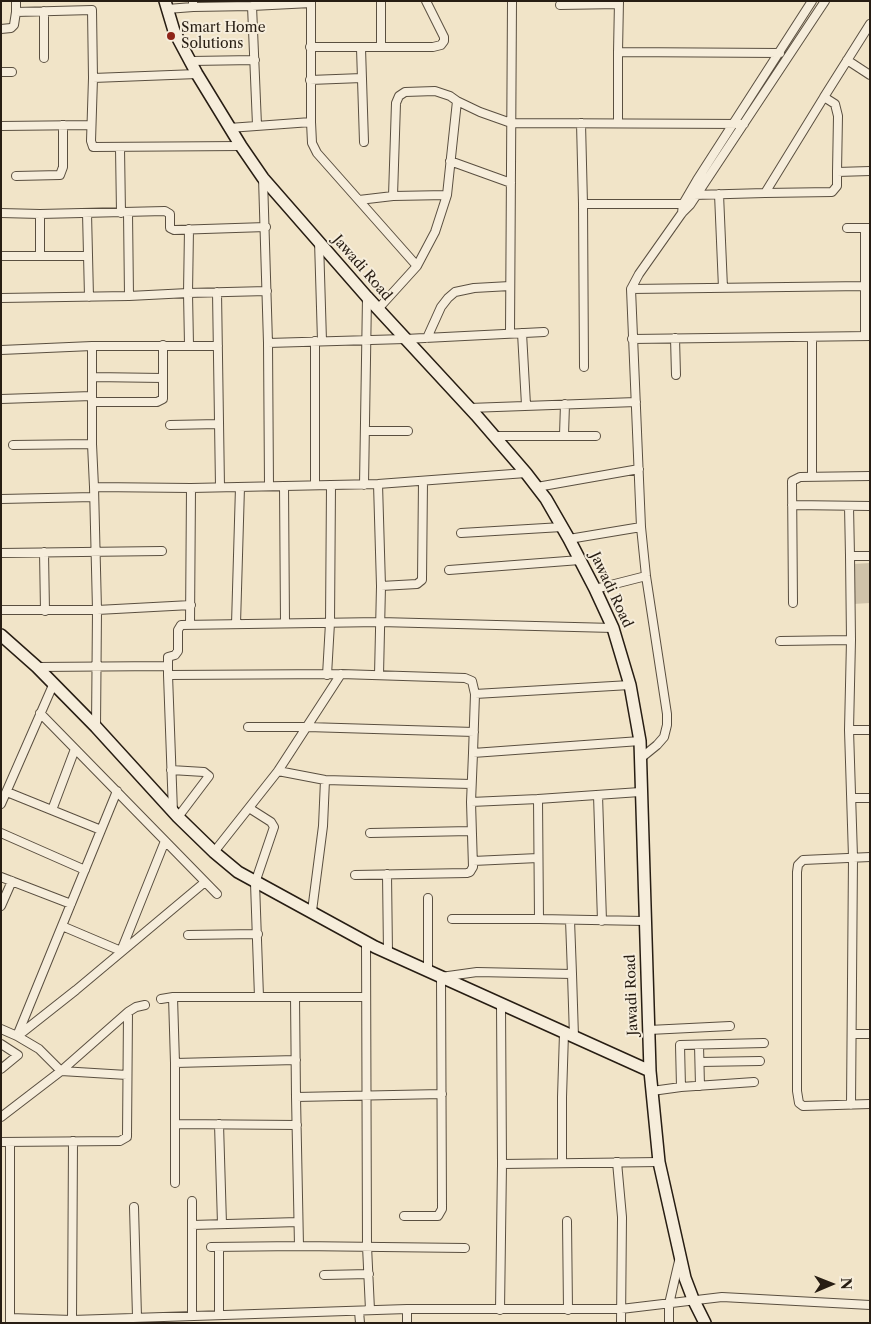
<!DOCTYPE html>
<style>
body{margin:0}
#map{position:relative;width:871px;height:1324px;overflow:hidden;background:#f1e4c8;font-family:"Libre Caslon Text",serif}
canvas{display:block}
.frame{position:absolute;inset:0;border:2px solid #271d13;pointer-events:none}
.north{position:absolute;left:806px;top:1259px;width:50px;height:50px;-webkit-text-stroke:4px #f6eddb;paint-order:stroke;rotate:89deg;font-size:14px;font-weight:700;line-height:20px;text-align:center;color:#271d13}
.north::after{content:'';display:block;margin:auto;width:18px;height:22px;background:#271d13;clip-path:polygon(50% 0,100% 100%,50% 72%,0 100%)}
</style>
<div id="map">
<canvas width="871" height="1324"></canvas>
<div class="frame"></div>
<div class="north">N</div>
</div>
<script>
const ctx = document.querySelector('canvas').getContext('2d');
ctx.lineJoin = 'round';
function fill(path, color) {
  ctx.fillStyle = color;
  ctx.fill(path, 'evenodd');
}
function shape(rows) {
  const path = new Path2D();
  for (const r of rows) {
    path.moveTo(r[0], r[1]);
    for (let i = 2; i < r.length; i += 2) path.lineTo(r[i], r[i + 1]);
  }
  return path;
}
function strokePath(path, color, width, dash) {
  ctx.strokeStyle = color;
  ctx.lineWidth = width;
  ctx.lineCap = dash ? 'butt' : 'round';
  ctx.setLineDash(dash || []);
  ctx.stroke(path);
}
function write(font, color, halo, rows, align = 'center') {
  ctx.font = font + ' "Libre Caslon Text",serif';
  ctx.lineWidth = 4;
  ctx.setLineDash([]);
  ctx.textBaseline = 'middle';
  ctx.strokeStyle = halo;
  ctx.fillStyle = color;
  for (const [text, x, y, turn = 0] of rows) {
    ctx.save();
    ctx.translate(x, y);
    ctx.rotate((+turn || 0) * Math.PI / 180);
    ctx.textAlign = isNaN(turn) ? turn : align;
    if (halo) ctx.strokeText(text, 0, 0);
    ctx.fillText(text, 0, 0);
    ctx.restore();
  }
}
fill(shape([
 [870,563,870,603,853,604,853,564]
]), '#cfc2a9');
const street = shape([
 [16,1,16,12,92,10,93,78,197,74],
 [193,1,193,7,252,6],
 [381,1,381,47],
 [619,1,618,52,780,53],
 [560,5,619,4],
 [167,9,193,7],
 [44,11,44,58],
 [870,24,824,97,835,104,838,116,837,172,870,171],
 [1,29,11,28,14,25,16,12],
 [310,47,433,47,441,45,444,41,444,37,426,1],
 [361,48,364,142],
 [847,60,870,75],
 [191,61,255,60],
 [1,72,12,72],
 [93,78,91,141,93,147,241,146],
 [310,80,362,78],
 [311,122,312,143,317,153,417,266,378,309],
 [581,123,583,204,686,204],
 [618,123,618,52],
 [257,125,252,6,311,3],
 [1,126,91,125],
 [229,128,311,122,311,1],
 [120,148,121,213],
 [450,161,511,183],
 [16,176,60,175,63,167,63,125],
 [263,178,268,343],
 [765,193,832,192,837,186,837,172],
 [719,194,723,288],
 [694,195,765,193,824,97],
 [393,196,396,103,399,96,405,92,435,91,450,96,457,101],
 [359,200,393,196,447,195,457,101,480,112,511,123,744,124],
 [583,204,584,367],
 [1,213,40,214],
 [87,213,89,297],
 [682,213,683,204,697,180,812,1],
 [847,228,870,228],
 [189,229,188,293,267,291],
 [319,241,322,341],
 [1,256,40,256,40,214,165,211,170,214,170,228,174,230,266,227],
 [40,256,88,256],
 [417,266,435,232,447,195],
 [865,286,865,336],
 [631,289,865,286,865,228],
 [217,292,220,487],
 [129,296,188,293,189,345],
 [1,298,129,296,128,213],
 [510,333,512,1],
 [522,333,526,405],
 [427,338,441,307,448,298,455,292,474,288,510,286],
 [675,338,676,375],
 [632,339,870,336],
 [1,350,92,346],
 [92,377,163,378],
 [1,399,92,396],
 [92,402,157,402,163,399,163,345],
 [469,408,636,402],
 [170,425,219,424],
 [365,431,408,431],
 [564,435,565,404],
 [495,436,596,436],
 [13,445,92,444],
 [812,477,812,337],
 [378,484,381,586,379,675],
 [315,485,315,341],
 [364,485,367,297],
 [269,486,268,343,405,339,544,332],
 [284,486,285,623],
 [94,487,92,444,92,346,218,346],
 [537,487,639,469],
 [1,499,94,497],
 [792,505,870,506],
 [849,506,850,556],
 [461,533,562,527],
 [569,539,641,527],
 [44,552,45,611],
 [1,553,162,551],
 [449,570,580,560],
 [381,586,417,584,422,580,423,481],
 [595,589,646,576],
 [793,603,792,481,800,477,870,476],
 [1,610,97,610,191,605],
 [190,624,191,488],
 [236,624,240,487],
 [780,641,851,640],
 [37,667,167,666],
 [168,675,168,657,175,655,178,651,178,630,181,625,380,622,613,628],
 [327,675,330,623,331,485],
 [475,694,473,753,640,741],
 [40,713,217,894],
 [96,727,97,610,94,487,191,488,378,484,526,473],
 [248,727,307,727,474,732],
 [849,730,870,730],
 [641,758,657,745,664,737,667,725,667,714,646,576,641,527,631,289,639,274,682,213,690,205,825,1],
 [171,770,204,772,209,776,178,817],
 [278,771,325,780,471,784],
 [7,792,101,830],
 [598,795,602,921],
 [852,798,870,798],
 [471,802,538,799],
 [1,804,53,685],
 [249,808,271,822,274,827,255,883,259,997],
 [52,810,75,749],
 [173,812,168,675,341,674,465,678,472,681,475,694,630,685],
 [1,833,85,870],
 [370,833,471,831],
 [214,852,278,771,341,674],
 [870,857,803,860,798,865,797,872,797,1091,799,1103,803,1106,870,1104],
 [473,861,538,858],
 [387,874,388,953],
 [355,875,467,873,470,872,473,867,471,802,473,753],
 [1,877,71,904],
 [1,906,12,881],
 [312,911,323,826,325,780],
 [452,919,539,919,538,799,640,792],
 [539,919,644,921],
 [570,920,572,974],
 [62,926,121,951,165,841],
 [188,935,258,934],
 [366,942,367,1246,370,1310],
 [428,971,428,898],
 [173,997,175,1063,296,1060],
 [295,997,296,1097],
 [161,999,173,997,366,997],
 [1,1029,17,1036,39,1049,61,1071,127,1075],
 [649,1030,730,1026],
 [852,1034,870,1034],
 [19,1035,76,990,205,882],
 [17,1036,117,791],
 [1,1044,18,1055,1,1069],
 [699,1045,700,1086],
 [700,1062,760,1061],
 [175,1063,175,1183],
 [681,1087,754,1082],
 [652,1091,681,1087,680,1045,764,1043],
 [851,1105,853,857,849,730,851,640,850,556,870,556],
 [1,1117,61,1071,128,1012],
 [175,1124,297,1125],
 [219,1124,222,1224],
 [1,1142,120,1141,127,1137,128,1012,136,1007,145,1005],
 [562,1162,562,1097,564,1033],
 [617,1162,622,1217,621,1323],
 [502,1164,659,1162],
 [192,1201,192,1315],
 [134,1207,137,1317],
 [404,1216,438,1216,442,1209,441,977,477,972,572,974,574,1037],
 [567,1221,568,1310],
 [192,1225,298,1222],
 [299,1246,296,1097,442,1094],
 [211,1247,299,1246,465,1248],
 [219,1247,219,1314],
 [324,1275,369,1274],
 [407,1309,407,1323],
 [500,1310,502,1164,501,1004],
 [359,1311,360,1323],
 [10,1318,72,1320,407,1309,621,1309,722,1297,870,1305],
 [72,1320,73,1141],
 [10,1322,10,1142],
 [669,1323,669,1304,679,1261]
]);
const secondary = shape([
 [165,1,174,31,197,74,241,146,263,178,367,297,476,415,526,473,546,499,569,539,595,589,613,628,630,685,640,741,650,1071,659,1162,685,1278,693,1299,705,1323],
 [1,635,37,667,96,727,178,817,214,852,238,872,375,947,650,1071]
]);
strokePath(street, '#5a4f40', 10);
strokePath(secondary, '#271d13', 14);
strokePath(street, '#f6eddb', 8);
strokePath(secondary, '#f6eddb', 11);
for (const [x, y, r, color] of [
 [171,36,5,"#8f2418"]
]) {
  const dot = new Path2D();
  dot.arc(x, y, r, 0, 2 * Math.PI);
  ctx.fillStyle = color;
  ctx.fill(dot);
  strokePath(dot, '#f6eddb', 2);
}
write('14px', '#271d13', '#f6eddb', [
 ["Smart Home",181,28],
 ["Solutions",181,44]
], 'left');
write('14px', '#271d13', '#f6eddb', [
 ["Jawadi Road",362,268,49],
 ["Jawadi Road",611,590,65],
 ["Jawadi Road",632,995,-92]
]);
</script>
